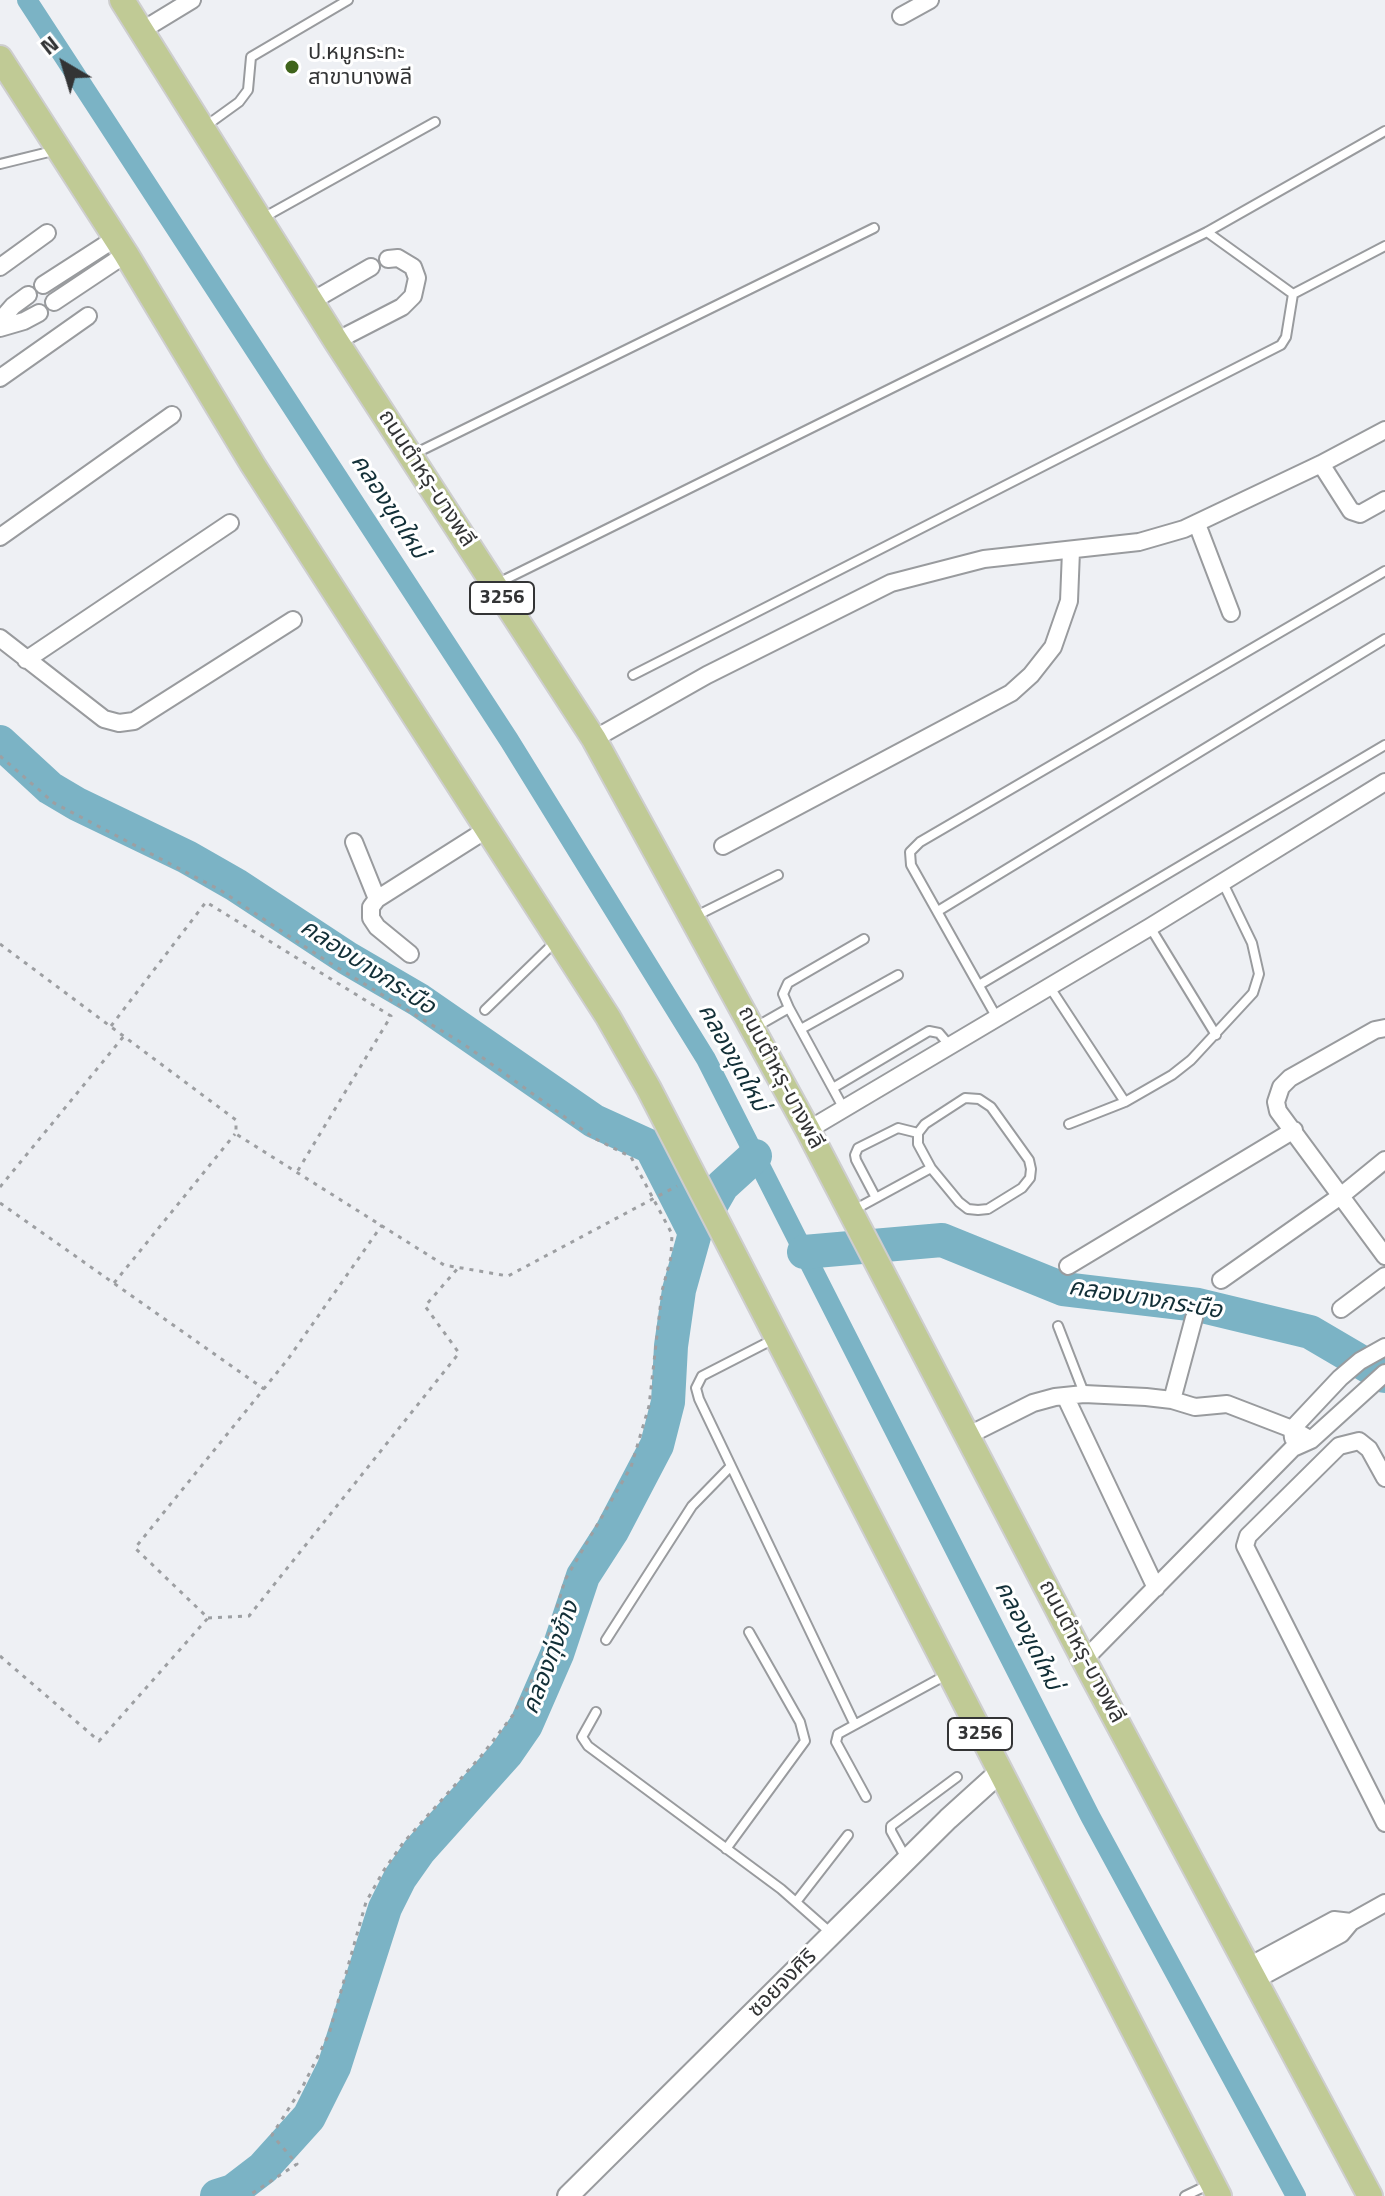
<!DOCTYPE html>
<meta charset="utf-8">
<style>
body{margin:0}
#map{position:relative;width:1385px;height:2196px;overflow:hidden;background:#eef0f4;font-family:"Titillium Web",sans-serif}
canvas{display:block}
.north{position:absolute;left:24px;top:24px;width:80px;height:80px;-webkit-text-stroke:6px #fff;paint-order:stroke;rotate:322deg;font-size:22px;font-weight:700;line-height:32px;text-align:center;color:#333435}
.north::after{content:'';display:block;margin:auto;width:28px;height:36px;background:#333435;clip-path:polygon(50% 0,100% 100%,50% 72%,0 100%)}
</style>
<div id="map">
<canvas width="1385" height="2196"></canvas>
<div class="north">N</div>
</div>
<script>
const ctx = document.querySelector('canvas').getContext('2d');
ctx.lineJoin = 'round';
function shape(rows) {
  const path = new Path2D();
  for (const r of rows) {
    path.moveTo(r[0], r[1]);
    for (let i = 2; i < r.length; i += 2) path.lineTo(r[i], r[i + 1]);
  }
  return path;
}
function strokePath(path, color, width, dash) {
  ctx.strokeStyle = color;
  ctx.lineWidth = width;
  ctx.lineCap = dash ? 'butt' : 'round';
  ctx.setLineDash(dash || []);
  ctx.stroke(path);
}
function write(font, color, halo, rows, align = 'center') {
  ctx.font = font + ' "Titillium Web","Noto Sans Thai",sans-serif';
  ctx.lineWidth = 6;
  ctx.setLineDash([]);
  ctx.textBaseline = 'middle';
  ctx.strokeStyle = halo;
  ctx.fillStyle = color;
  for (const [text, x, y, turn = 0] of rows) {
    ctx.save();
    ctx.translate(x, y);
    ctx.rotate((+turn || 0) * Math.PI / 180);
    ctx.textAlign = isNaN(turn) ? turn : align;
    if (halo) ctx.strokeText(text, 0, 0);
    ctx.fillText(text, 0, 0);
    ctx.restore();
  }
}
strokePath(shape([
 [27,0,509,740,706,1059,1090,1816,1296,2196]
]), '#7bb3c5', 20);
strokePath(shape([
 [0,742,50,788,77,804,187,857,236,885,347,958,419,1000,594,1121,651,1147,695,1233],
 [804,1252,942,1240,1063,1289,1198,1305,1310,1332,1385,1376],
 [217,2196,233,2191,263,2168,309,2117,334,2067,385,1908,400,1878,419,1851,506,1754,526,1725,557,1654,583,1576,612,1531,657,1445,668,1402,671,1346,679,1290,695,1233,722,1186,755,1156]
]), '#7bb3c5', 34);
const service = shape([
 [203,128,239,102,248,90,251,57,348,0],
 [0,164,53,151],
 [261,219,435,122],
 [1207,232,1293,294],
 [412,455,874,228],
 [498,583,1207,232,1385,131],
 [633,675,1281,345,1286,337,1293,294,1385,246],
 [938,911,1385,639],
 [696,916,778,875],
 [1150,927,1216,1035],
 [979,985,1385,745],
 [1049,986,1125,1102],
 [789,1008,783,994,788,983,864,939],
 [485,1010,555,942],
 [997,1018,911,865,910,852,920,842,1385,571],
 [754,1028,789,1008,844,1109],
 [801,1029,898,975],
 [833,1088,929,1031,939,1033,950,1046],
 [1069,1124,1125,1102,1172,1075,1191,1060,1253,993,1259,974,1252,943,1222,881],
 [876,1198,856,1160,855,1155,858,1148,898,1128,918,1133],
 [852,1211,931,1168,918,1144,918,1133,925,1124,965,1098,979,1099,991,1107,1029,1160,1031,1169,1030,1178,1022,1188,988,1209,978,1210,968,1209,959,1202,931,1168],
 [1058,1326,1084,1393],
 [776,1338,702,1376,696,1388,699,1399,854,1723],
 [606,1640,692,1506,731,1466],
 [596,1712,582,1737,588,1746,781,1889,832,1934],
 [866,1797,836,1742,838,1734,948,1674],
 [726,1849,805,1741,800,1722,749,1632],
 [907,1860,891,1831,891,1826,957,1777],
 [796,1902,848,1835],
 [1185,2196,1210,2184]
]);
const minor = shape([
 [901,16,930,0],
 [141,31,192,0],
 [0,267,47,233],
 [43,285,116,238],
 [312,301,371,267],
 [54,302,126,254],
 [0,321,13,306,28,295],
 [0,328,24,321,39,313],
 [336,341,402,307,413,296,417,278,413,267,398,258,388,259],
 [0,378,88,316],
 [1321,464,1351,511,1360,514,1385,500],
 [1197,524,1231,613],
 [0,537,172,415],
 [0,638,104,719,119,723,134,721,293,620],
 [26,660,230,523],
 [594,739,707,675,891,583,984,559,1139,542,1184,529,1321,464,1385,430],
 [354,842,377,899,371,907,371,918,377,927,410,954],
 [723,846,1011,693,1031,675,1053,647,1069,601,1071,551],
 [377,899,489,828],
 [1385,1028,1375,1030,1290,1078,1281,1087,1276,1102,1278,1111,1385,1256],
 [808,1130,1150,927,1385,782],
 [1068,1266,1294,1130],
 [1221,1280,1342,1195,1385,1160],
 [1341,1309,1385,1276],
 [1065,1396,1156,1588],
 [1172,1400,1194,1318],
 [967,1436,1033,1403,1055,1397,1084,1394,1146,1397,1172,1400,1195,1407,1227,1404,1292,1429,1311,1440],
 [1293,1438,1292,1429,1340,1378,1360,1361,1385,1347],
 [1385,1478,1369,1449,1359,1441,1339,1446,1248,1536,1245,1546,1385,1823],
 [1084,1660,1293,1448,1311,1440,1385,1373],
 [1247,1967,1334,1920,1351,1922],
 [1254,1981,1341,1934,1351,1922,1385,1903]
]);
const tertiary = shape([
 [568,2196,948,1819,1000,1772]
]);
const primary = shape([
 [122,0,336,341,594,739,808,1130,1084,1660,1370,2196],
 [0,58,126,254,253,465,608,1017,649,1089,1219,2196]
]);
strokePath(service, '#999b9e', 12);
strokePath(minor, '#999b9e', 20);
strokePath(tertiary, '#999b9e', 24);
strokePath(primary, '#cececf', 28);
strokePath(shape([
 [0,944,236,1120,236,1134,444,1265,508,1276,677,1186],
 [111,1026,206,902,391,1016,297,1172],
 [0,1187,124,1036],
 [0,1203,264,1389],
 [114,1283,235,1134],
 [208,1618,249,1616,459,1353,425,1306,459,1267],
 [0,1656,99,1741,208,1618,135,1548,288,1359,382,1225]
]), '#9d9fa2', 3, [4, 6]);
strokePath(service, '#fff', 8);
strokePath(minor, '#fff', 16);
strokePath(tertiary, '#fff', 20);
strokePath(primary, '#c0ca95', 24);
strokePath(shape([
 [0,756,54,803,220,890,325,960,465,1045,594,1138,631,1157,672,1234,671,1257,662,1291,649,1406,631,1467,565,1580,540,1665,513,1715,482,1755,403,1843,384,1870,366,1902,329,2034,303,2086,272,2135,297,2164,248,2196]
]), '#9d9fa2', 3, [4, 6]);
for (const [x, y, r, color] of [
 [292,67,8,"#40641c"]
]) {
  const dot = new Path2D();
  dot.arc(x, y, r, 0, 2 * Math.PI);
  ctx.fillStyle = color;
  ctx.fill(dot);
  strokePath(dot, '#fff', 3);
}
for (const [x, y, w] of [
 [502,598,64],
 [980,1734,64]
]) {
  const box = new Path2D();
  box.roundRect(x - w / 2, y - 16, w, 32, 6);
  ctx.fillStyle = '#fff';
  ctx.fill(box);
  strokePath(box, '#333435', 2);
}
write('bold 20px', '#333435', null, [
 ["3256",502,598],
 ["3256",980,1734]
]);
write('22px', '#333435', '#fff', [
 ["ป.หมูกระทะ",308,54],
 ["สาขาบางพลี",308,79]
], 'left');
write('22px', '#333435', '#fff', [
 ["ถนนตำหรุ-บางพลี",426,479,57],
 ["ถนนตำหรุ-บางพลี",780,1078,62],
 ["ถนนตำหรุ-บางพลี",1081,1652,62],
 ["ซอยจงศิริ",783,1984,-45]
]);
write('italic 24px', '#122f37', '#fff', [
 ["คลองขุดใหม่",388,507,57],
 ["คลองบางกระบือ",367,968,33],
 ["คลองขุดใหม่",732,1058,61],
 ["คลองบางกระบือ",1145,1300,9],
 ["คลองขุดใหม่",1027,1636,63],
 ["คลองทุ่งช้าง",552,1658,-69]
]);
</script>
